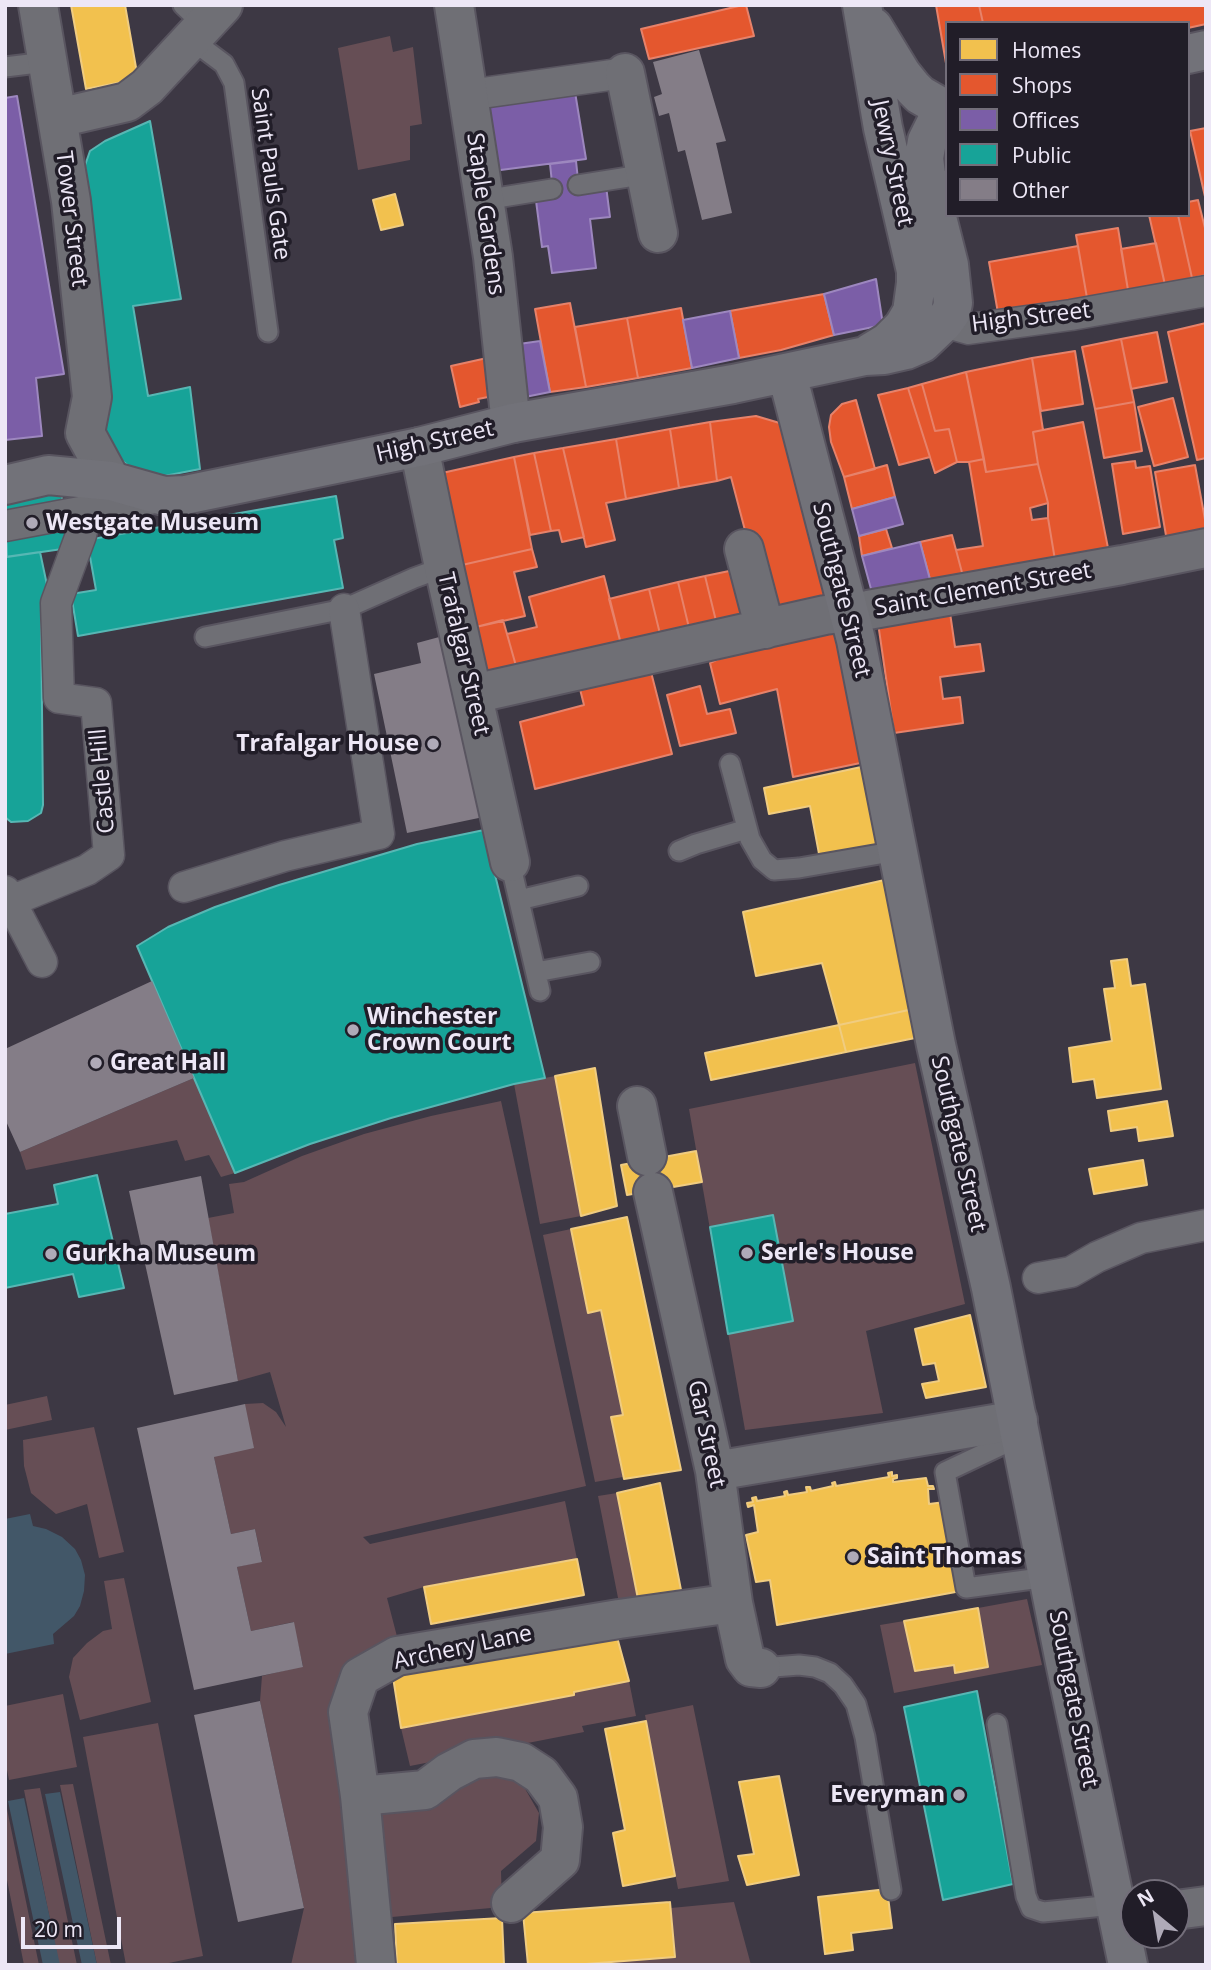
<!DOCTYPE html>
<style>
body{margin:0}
#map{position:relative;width:1211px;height:1970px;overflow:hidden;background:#3d3844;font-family:"Open Sans",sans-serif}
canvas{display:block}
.frame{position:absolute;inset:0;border:7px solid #ede7f6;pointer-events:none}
.legend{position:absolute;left:945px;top:21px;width:245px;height:196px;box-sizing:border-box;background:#211d28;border:2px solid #736e7a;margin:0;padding:9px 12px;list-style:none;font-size:21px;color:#ede7f6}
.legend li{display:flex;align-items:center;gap:14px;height:35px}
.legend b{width:35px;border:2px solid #736e7a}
.north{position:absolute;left:1120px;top:1879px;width:70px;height:70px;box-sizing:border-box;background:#211d28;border:2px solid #736e7a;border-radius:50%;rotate:330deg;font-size:19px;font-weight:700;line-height:28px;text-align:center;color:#ede7f6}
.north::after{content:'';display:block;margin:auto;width:24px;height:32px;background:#afaab8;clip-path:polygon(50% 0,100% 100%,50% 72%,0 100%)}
.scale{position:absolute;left:21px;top:1917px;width:100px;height:32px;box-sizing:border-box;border:4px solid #ede7f6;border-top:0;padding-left:9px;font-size:21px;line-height:24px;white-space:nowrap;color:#ede7f6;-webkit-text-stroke:5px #211d28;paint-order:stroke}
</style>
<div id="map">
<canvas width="1211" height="1970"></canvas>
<div class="frame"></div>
<ul class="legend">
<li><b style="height:19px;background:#f2c14e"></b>Homes</li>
<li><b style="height:19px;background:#e4572e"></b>Shops</li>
<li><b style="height:19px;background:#7b5ea7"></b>Offices</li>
<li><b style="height:19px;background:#17a398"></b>Public</li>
<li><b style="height:19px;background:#847d87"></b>Other</li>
</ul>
<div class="north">N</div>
<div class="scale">20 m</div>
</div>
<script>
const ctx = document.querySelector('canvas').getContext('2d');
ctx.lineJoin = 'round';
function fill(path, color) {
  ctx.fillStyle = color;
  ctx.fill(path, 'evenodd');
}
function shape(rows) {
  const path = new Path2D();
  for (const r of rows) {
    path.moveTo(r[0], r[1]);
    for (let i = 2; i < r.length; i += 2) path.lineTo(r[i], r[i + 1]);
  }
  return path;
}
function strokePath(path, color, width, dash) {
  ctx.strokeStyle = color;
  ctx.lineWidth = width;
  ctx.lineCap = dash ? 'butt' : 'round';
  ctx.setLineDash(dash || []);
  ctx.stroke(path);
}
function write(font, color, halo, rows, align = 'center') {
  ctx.font = font + ' "Open Sans",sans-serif';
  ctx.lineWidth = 7;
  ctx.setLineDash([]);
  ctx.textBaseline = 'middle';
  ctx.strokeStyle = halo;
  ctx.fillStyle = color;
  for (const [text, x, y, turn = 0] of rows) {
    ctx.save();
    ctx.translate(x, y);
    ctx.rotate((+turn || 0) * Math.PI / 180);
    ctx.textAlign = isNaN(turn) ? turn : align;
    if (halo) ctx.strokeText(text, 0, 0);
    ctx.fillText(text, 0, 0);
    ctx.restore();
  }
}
fill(shape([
 [390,36,393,52,413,47,422,124,410,126,410,160,358,170,338,48],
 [915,1063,965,1304,866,1331,883,1413,745,1430,689,1109],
 [555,1076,581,1216,540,1224,514,1084],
 [194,1078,235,1173,221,1177,209,1155,185,1161,177,1140,26,1170,20,1152],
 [501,1101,586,1486,363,1537,370,1544,565,1501,577,1559,424,1587,387,1598,400,1648,354,1671,371,1965,291,1965,304,1908,260,1701,262,1676,303,1666,293,1622,251,1631,237,1567,262,1561,255,1529,231,1534,214,1457,245,1404,263,1403,276,1412,286,1427,270,1372,238,1381,208,1218,234,1213,229,1184,244,1182,302,1156,364,1134,431,1116],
 [571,1229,588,1313,601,1310,623,1415,611,1417,623,1477,595,1482,543,1235],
 [47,1396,52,1420,5,1430,5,1405],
 [94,1427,124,1552,99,1558,87,1504,56,1514,31,1493,24,1466,23,1440],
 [617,1493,638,1599,619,1603,598,1496],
 [124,1578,151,1702,80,1720,69,1677,73,1658,87,1643,103,1631,112,1629,104,1581],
 [1027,1599,1042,1665,894,1693,880,1625,904,1621,915,1671,954,1665,956,1673,987,1668,978,1608],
 [629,1681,636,1716,582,1726,584,1732,410,1766,401,1728,573,1695,574,1692],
 [63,1694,77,1767,9,1780,5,1760,5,1706],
 [693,1705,729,1881,678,1889,645,1715],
 [158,1723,203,1956,159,1965,126,1965,83,1737],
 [505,1774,520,1780,539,1813,536,1841,501,1871,502,1907,381,1918,367,1814,431,1810,457,1788,485,1776],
 [73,1784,111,1965,97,1965,60,1785],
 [40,1788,77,1965,59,1965,24,1790],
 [5,1799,39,1965,24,1965,5,1870],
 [734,1902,751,1965,573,1965,675,1956,671,1908]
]), '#664e55');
fill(shape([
 [30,1514,33,1526,46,1529,62,1537,75,1549,81,1560,85,1575,84,1591,80,1606,74,1616,53,1634,54,1644,5,1654,5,1519],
 [60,1792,97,1965,82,1965,45,1794],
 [24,1798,60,1965,43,1965,8,1801]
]), '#425768');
const homes = shape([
 [71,5,125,5,138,79,86,89,71,5],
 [395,194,403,225,381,230,373,200,395,194],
 [875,764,892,842,820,859,810,806,769,814,764,788,875,764],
 [889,879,918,1008,839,1025,822,963,756,976,743,912,889,879],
 [1127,959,1131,986,1145,984,1161,1089,1097,1098,1094,1079,1073,1082,1069,1048,1112,1041,1104,989,1115,988,1111,961,1127,959],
 [918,1008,925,1036,846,1052,839,1025,918,1008],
 [839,1025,846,1052,711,1080,705,1053,839,1025],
 [595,1068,617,1206,581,1216,555,1076,595,1068],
 [1167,1101,1173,1136,1139,1141,1137,1127,1111,1131,1108,1111,1167,1101],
 [696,1151,702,1182,627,1195,621,1165,696,1151],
 [1143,1160,1147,1185,1094,1194,1089,1169,1143,1160],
 [627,1217,681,1470,624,1479,611,1417,623,1415,601,1310,588,1313,571,1229,627,1217],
 [970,1315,986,1387,926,1398,922,1384,939,1381,935,1363,923,1365,915,1329,970,1315],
 [892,1472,892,1476,897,1475,897,1478,893,1479,893,1482,926,1478,928,1486,933,1486,934,1489,928,1489,929,1504,945,1502,961,1591,777,1625,770,1580,756,1582,746,1535,758,1532,754,1505,748,1507,747,1503,753,1502,752,1498,756,1497,757,1501,785,1496,784,1492,787,1491,788,1495,807,1492,806,1487,810,1487,811,1491,833,1486,832,1483,835,1482,836,1486,889,1477,888,1473,892,1472],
 [660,1483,681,1590,638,1599,617,1493,660,1483],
 [577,1559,584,1595,431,1624,424,1587,577,1559],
 [978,1608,988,1667,955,1673,954,1665,915,1671,904,1621,978,1608],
 [617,1637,629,1681,574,1692,574,1695,401,1728,393,1677,559,1643,617,1637],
 [646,1721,675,1876,623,1886,613,1833,625,1830,605,1729,646,1721],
 [779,1776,799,1875,747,1885,738,1856,754,1854,739,1782,779,1776],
 [887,1889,892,1928,851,1933,853,1950,825,1954,818,1897,887,1889],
 [670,1902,675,1957,573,1965,528,1965,523,1913,670,1902],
 [502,1918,504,1965,397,1965,395,1924,502,1918]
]);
fill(homes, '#f2c14e');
strokePath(homes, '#f0cc80', 2);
const shops = shape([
 [743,5,746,5,754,36,649,59,641,29,743,5],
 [936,5,979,5,983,23,947,23,947,69,936,5],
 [979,5,1206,5,1206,24,1188,28,1188,23,983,23,979,5],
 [1206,128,1206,201,1190,131,1206,128],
 [1198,200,1206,232,1206,275,1192,278,1178,215,1188,215,1188,202,1198,200],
 [1149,215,1178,215,1192,278,1165,285,1149,215],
 [1118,228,1128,290,1087,298,1076,235,1118,228],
 [1156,243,1165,285,1128,290,1121,249,1156,243],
 [1078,246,1087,298,998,313,989,262,1078,246],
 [824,294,834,335,781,350,739,358,730,311,824,294],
 [570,303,586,387,550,392,535,309,570,303],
 [681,308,692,368,638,378,627,318,681,308],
 [627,318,638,378,586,387,575,327,627,318],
 [1206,323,1206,458,1197,460,1168,332,1206,323],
 [1157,332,1167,382,1131,389,1121,339,1157,332],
 [1121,339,1134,402,1095,409,1082,347,1121,339],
 [1075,351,1083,404,1041,411,1032,358,1075,351],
 [496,356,505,398,489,401,488,397,478,399,479,402,460,407,451,366,496,356],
 [1032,358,1043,430,1033,432,1038,464,986,472,966,372,1032,358],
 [966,372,984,459,969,462,957,462,949,429,935,431,922,384,966,372],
 [922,384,935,431,949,429,957,462,935,473,908,388,922,384],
 [908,388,930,457,899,465,878,395,908,388],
 [1173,398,1188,457,1154,466,1138,407,1173,398],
 [856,400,875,469,844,477,831,442,829,427,831,415,842,404,856,400],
 [1134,402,1142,451,1104,458,1095,409,1134,402],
 [756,416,783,424,832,598,768,618,731,477,717,481,710,422,756,416],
 [710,422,717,481,679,488,670,429,710,422],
 [1083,422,1110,558,1056,566,1048,518,1048,503,1038,464,1033,432,1083,422],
 [670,429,679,488,626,499,616,439,670,429],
 [616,439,626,499,606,503,615,540,586,547,563,448,616,439],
 [563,448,584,537,562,542,559,530,551,531,534,453,563,448],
 [534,453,551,531,530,535,514,457,534,453],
 [514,457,532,549,462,565,442,473,514,457],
 [984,459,986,472,1038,464,1048,503,1030,508,1032,520,1048,518,1056,566,964,580,956,550,983,546,969,462,984,459],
 [1135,461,1136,468,1150,466,1160,527,1123,534,1112,464,1135,461],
 [887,465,895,497,852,509,844,477,887,465],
 [1195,465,1206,525,1206,540,1168,547,1155,472,1195,465],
 [886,529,892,548,862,556,859,536,886,529],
 [952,535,964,580,932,587,920,542,952,535],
 [532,549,537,567,514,572,525,616,476,627,462,565,532,549],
 [734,570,746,618,717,625,705,576,734,570],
 [604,576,622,648,518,673,507,634,537,627,529,597,604,576],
 [705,576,717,625,690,632,678,582,705,576],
 [678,582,690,632,661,638,649,589,678,582],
 [649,589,661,638,622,648,609,599,649,589],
 [949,606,955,647,980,644,984,671,940,677,943,699,960,697,963,723,894,733,877,616,949,606],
 [503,620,518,673,490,681,476,627,503,620],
 [845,620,870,761,793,777,777,689,720,704,710,663,772,634,845,620],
 [651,672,672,754,535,789,520,722,584,705,580,689,651,672],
 [700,686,707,714,730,709,736,733,680,746,667,695,700,686]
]);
fill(shops, '#e4572e');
strokePath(shops, '#e7826a', 2);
const offices = shape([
 [575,92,586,159,485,172,477,108,575,92],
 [17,96,64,374,36,378,42,436,5,440,5,98,17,96],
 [576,161,579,189,606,186,610,217,590,219,596,268,552,273,548,246,542,247,535,193,553,192,550,164,576,161],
 [876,279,883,325,834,335,824,294,876,279],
 [730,311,739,358,692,368,683,320,730,311],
 [540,341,550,392,520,398,505,346,540,341],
 [895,497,903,524,859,536,852,509,895,497],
 [920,542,932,587,874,600,862,556,920,542]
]);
fill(offices, '#7b5ea7');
strokePath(offices, '#9d87bf', 2);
const public = shape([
 [150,121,181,299,133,306,148,396,190,387,200,469,159,477,133,469,121,460,103,440,82,174,90,151,105,141,150,121],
 [61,491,69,548,7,557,5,498,61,491],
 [336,496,343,538,334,540,343,588,78,636,71,594,96,590,87,540,336,496],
 [40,552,47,585,41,616,43,805,41,813,28,821,11,822,5,817,5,557,40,552],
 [484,830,545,1078,514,1084,391,1118,310,1144,235,1173,137,946,168,927,215,907,279,885,417,844,484,830],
 [97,1175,124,1288,79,1297,73,1274,5,1288,5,1214,58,1204,54,1185,97,1175],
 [773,1215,793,1321,728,1334,710,1227,773,1215],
 [977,1691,1013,1884,943,1900,904,1707,977,1691]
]);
fill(public, '#17a398');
strokePath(public, '#57b7b4', 2);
fill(shape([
 [699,50,726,141,716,143,732,213,702,220,685,150,678,152,669,113,659,116,654,97,662,94,653,62],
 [454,633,493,815,407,833,374,674,421,663,417,643],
 [152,981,194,1078,20,1152,5,1119,5,1049],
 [201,1176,238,1381,174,1395,129,1191],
 [245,1404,254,1448,214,1457,231,1534,255,1529,262,1562,237,1567,251,1631,294,1622,303,1667,194,1690,137,1428],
 [260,1701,304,1908,238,1922,194,1715]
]), '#847d87');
const service = shape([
 [183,5,204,25],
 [192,40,224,64,234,83,268,332],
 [5,67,46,62],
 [578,185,647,174],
 [484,200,552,189],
 [205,637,344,609,414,578,444,567],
 [730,764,750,839,762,860,774,870,799,868,897,851],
 [679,851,696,844,747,829],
 [510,862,540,991],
 [519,900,578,886],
 [536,972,590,962],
 [1021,1436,945,1472,966,1588,1048,1577],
 [761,1668,799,1665,815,1667,830,1673,843,1685,856,1704,865,1737,891,1890],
 [997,1724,1026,1896,1031,1908,1043,1912,1114,1905]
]);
const pedestrian = shape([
 [468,95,625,73],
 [944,322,969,329,1071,315,1206,291],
 [5,526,160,497],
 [184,887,285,856,379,834,344,609],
 [5,891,42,962],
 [11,901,87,870,109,855,96,703,59,698,56,603,81,535,87,510],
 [1038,1278,1071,1272,1097,1257,1141,1238,1206,1225]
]);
const minor = shape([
 [38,5,71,201,92,397,85,433,111,481],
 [454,5,493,257,509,406,513,423],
 [625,73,658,233],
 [58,118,127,102,147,87,223,5],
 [419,447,444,567,510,862],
 [744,549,765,629],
 [473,694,825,615,868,610,1122,565,1206,548],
 [637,1106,647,1156],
 [653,1192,715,1471,733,1603,745,1659,751,1667,761,1668],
 [715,1471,1018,1420],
 [360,1796,425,1790,449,1772,474,1759,497,1757,521,1762,541,1775,558,1798,563,1827,560,1860,511,1903],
 [1176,1910,1206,1906],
 [376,1965,360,1796,348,1712,360,1677,397,1656,619,1619,733,1603]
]);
const secondary = shape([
 [862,5,883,128,916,271,916,283,912,312,903,327,888,342,870,353],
 [873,27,901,73,913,88,920,95,946,110],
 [1188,54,1206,50],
 [787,374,856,640,936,1045,991,1288,1065,1662,1128,1965],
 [5,485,48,475,111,481,164,496,185,495,419,447,513,423,733,384,865,356,884,355,906,350,922,343,944,322,951,312,953,303,949,265,926,174,924,158,927,141,937,121,946,110]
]);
strokePath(service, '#595560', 23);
strokePath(pedestrian, '#595560', 33);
strokePath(minor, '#595560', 42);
strokePath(secondary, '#595560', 42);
strokePath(service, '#6f6f75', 19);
strokePath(pedestrian, '#6f6f75', 30);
strokePath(minor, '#6f6f75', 38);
strokePath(secondary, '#727279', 38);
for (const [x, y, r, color] of [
 [32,523,7,"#afaab8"],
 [433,744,7,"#afaab8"],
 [353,1030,7,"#afaab8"],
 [96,1063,7,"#afaab8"],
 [747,1253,7,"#afaab8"],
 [51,1254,7,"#afaab8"],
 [853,1557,7,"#afaab8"],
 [959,1795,7,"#afaab8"]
]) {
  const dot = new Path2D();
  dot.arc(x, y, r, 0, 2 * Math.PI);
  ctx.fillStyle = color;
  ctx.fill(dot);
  strokePath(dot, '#211d28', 2.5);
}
write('23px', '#ede7f6', '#211d28', [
 ["Jewry Street",892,163,78],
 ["Saint Pauls Gate",270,174,82],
 ["Staple Gardens",485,214,82],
 ["Tower Street",71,219,83],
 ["High Street",1031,318,-7],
 ["High Street",435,442,-13],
 ["Southgate Street",841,590,76],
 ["Saint Clement Street",983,590,-10],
 ["Trafalgar Street",463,654,77],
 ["Castle Hill",103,781,-95],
 ["Southgate Street",958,1144,77],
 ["Gar Street",706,1434,78],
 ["Archery Lane",463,1648,-12],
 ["Southgate Street",1073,1699,79]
]);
write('bold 23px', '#ede7f6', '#211d28', [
 ["Westgate Museum",46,523],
 ["Trafalgar House",419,744,"right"],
 ["Winchester",367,1017],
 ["Crown Court",367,1043],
 ["Great Hall",110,1063],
 ["Serle's House",761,1253],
 ["Gurkha Museum",65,1254],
 ["Saint Thomas",867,1557],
 ["Everyman",945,1795,"right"]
], 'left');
</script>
